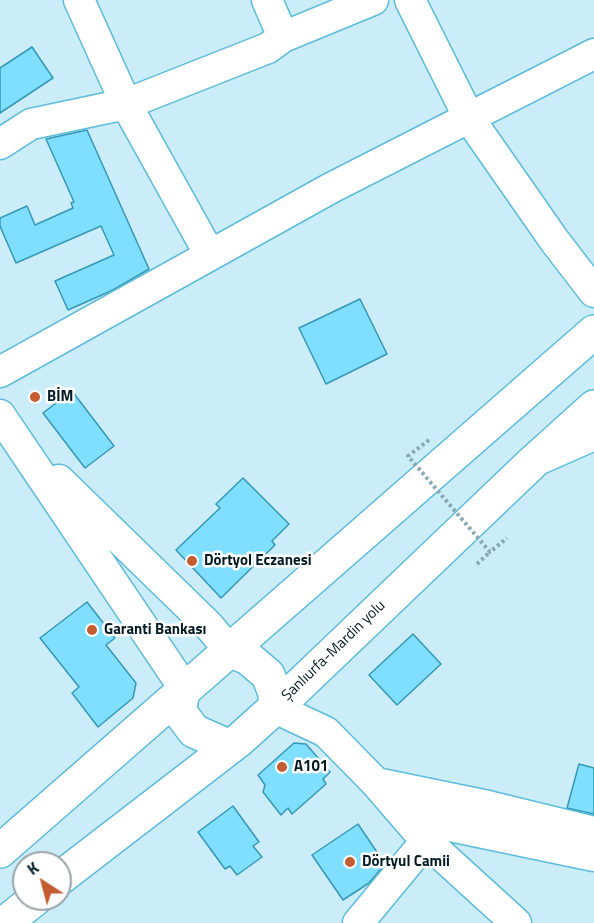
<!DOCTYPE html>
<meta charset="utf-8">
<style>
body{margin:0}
#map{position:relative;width:594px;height:923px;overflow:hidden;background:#cbedfa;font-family:"Titillium Web",sans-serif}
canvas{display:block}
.north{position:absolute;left:12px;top:851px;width:60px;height:60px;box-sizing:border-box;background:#fff;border:2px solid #99a3a7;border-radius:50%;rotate:324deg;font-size:16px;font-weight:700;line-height:24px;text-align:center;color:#001922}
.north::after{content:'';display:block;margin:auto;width:21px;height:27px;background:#c35c30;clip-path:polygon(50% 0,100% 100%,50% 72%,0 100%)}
</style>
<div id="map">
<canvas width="594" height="923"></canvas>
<div class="north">K</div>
</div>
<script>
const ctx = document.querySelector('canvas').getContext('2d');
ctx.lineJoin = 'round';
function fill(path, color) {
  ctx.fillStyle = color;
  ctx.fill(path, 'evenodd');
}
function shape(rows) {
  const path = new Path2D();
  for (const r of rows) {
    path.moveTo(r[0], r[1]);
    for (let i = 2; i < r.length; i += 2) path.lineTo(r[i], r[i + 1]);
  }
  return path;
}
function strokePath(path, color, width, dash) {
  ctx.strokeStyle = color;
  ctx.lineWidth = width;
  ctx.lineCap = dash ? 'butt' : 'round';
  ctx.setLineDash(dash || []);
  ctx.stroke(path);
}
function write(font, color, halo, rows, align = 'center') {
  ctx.font = font + ' "Titillium Web",sans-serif';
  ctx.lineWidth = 5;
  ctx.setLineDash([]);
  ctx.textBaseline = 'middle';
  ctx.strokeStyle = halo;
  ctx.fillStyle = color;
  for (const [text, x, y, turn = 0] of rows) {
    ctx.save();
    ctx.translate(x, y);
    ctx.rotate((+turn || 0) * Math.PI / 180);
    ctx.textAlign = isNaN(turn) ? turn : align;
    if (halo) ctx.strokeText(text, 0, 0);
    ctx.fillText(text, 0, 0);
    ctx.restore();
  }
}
const building = shape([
 [32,47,53,78,0,113,0,68,32,47],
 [87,130,149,269,113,290,68,310,55,281,114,255,101,226,16,263,0,226,0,218,27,206,35,225,73,208,71,203,74,202,46,139,87,130],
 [360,299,387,354,326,384,299,328,360,299],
 [72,391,114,446,85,468,43,413,72,391],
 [243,478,289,524,272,541,275,545,221,598,176,550,220,508,216,504,243,478],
 [87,602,115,638,106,645,136,683,133,698,98,727,72,693,79,687,40,638,87,602],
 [413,634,441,664,397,705,369,675,413,634],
 [294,743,306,744,330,772,323,779,326,784,292,814,288,808,281,815,263,792,265,785,258,775,294,743],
 [579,764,594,768,594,814,567,808,579,764],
 [233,806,259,842,253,846,262,857,237,875,230,866,225,869,198,832,233,806],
 [358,824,385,864,369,883,343,900,312,855,358,824]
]);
fill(building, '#80defe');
strokePath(building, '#3498b6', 1.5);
const minor = shape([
 [79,0,126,104,210,255],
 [267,0,283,37],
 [410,0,469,118,554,240,594,292],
 [0,144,31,124,126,104,268,48,283,37,373,0],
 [0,372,331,188,594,54],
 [0,415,184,688],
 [542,458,594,435],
 [59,480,209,626,229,650],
 [275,708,326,732,376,783,426,841,516,923],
 [376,783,488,806,594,832],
 [407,817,594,856],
 [358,923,426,841]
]);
const highway = shape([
 [229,650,248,658,268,675,275,693,275,708],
 [184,688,180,706,182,715,194,731,230,747],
 [0,851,594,332],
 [60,878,238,741,287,697,532,463,594,407],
 [5,923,35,899]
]);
strokePath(minor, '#5cbbda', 33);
strokePath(highway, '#5cbbda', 36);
strokePath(shape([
 [477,564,490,552]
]), '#89a8b4', 4, [3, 3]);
strokePath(minor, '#fff', 30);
strokePath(highway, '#fff', 33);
strokePath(shape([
 [429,440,408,456,490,552,507,538]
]), '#89a8b4', 4, [3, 3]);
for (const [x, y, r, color] of [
 [35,397,6,"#c35c30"],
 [192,561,6,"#c35c30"],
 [92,630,6,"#c35c30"],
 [282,767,6,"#c35c30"],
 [350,862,6,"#c35c30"]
]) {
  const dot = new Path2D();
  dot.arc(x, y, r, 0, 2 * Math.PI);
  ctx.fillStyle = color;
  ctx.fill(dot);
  strokePath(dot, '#fff', 2);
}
write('bold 15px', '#001922', '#fff', [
 ["BİM",47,397],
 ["Dörtyol Eczanesi",204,561],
 ["Garanti Bankası",104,630],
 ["A101",294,767],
 ["Dörtyul Camii",362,862]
], 'left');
write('15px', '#001922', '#fff', [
 ["Şanlıurfa-Mardin yolu",334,651,-44]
]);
</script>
